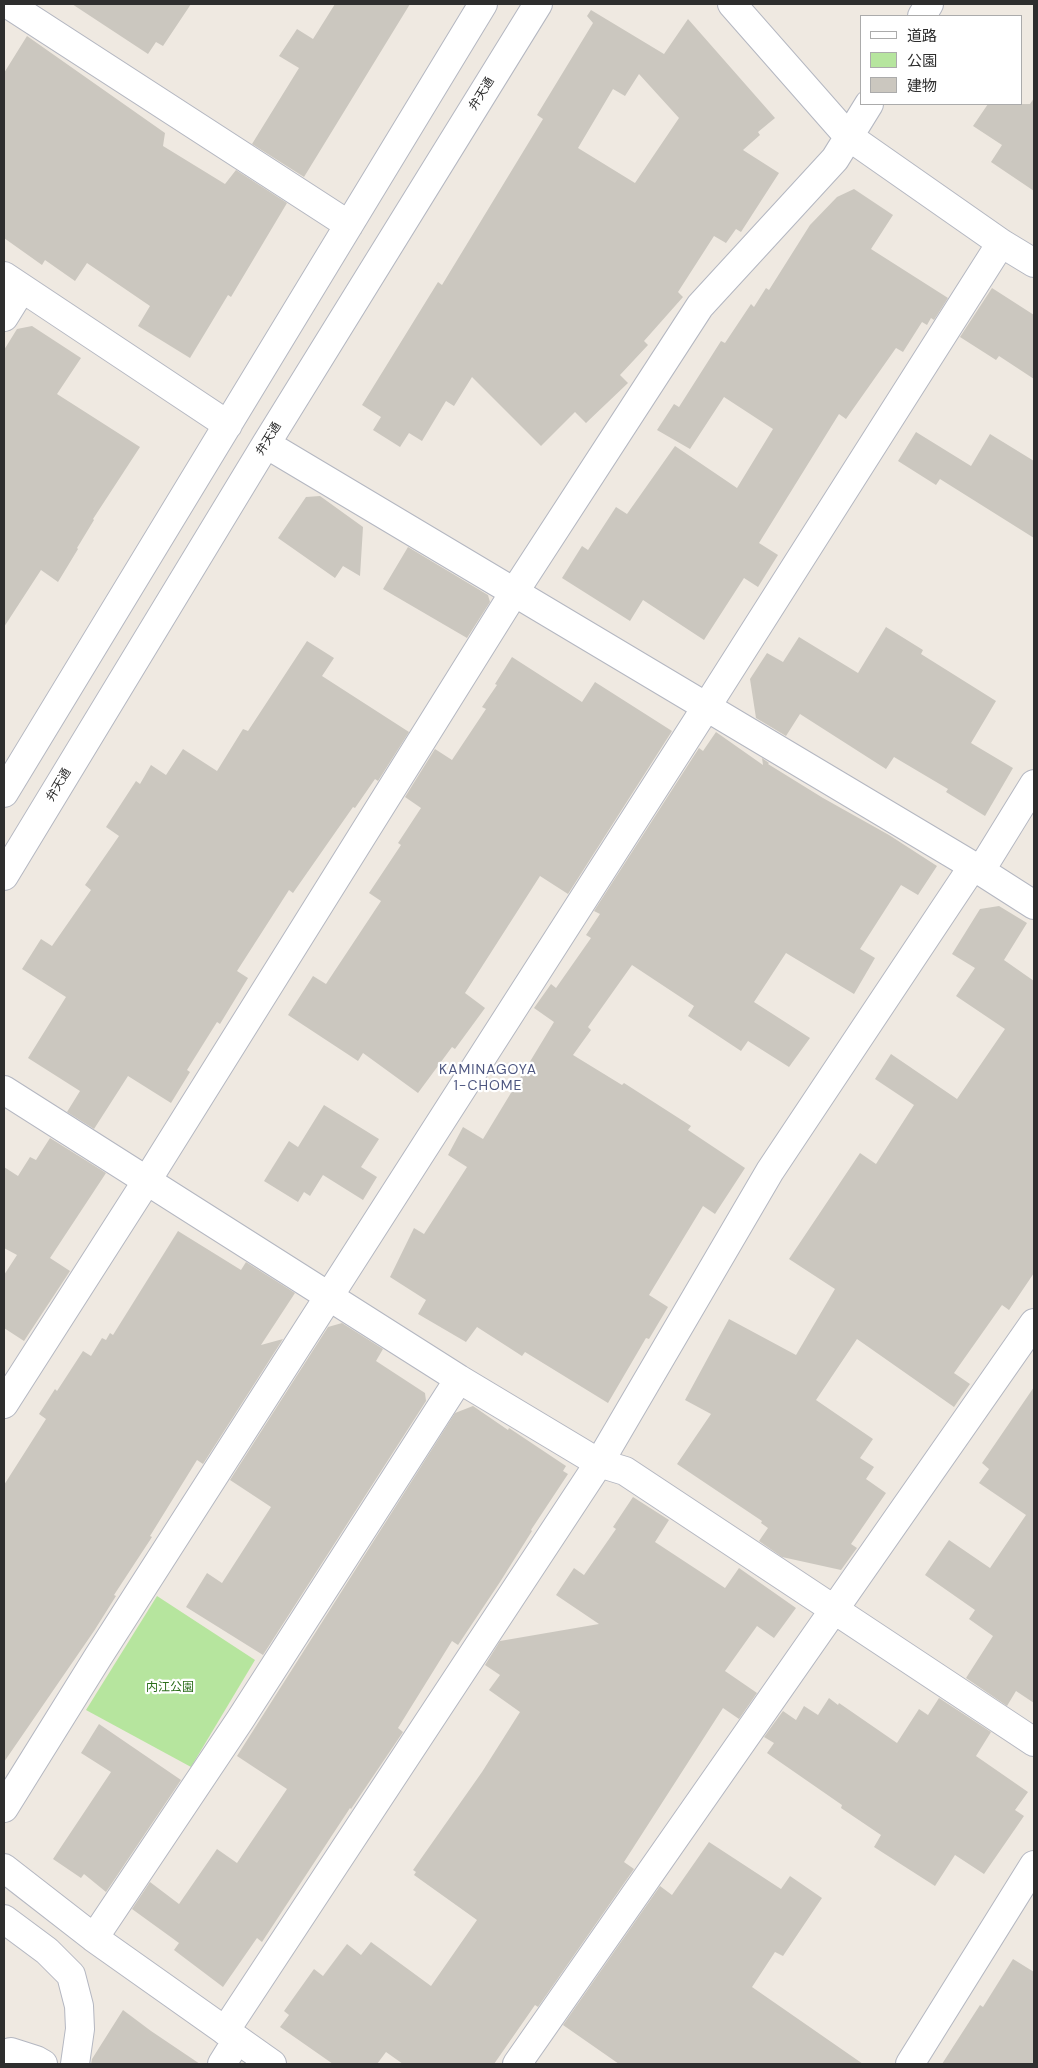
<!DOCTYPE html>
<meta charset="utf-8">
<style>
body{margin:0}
#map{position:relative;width:1038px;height:2068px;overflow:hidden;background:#efe9e1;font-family:"DM Sans","Noto Sans JP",sans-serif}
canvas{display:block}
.frame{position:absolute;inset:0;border:5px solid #2e2e2e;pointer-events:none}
.legend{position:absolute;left:860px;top:15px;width:162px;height:90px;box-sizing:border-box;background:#fff;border:1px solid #ababab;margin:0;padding:6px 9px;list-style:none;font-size:15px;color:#2e2e2e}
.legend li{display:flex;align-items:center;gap:10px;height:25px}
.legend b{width:25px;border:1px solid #ababab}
</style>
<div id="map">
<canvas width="1038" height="2068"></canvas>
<div class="frame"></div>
<ul class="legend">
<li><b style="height:6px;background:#fff"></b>道路</li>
<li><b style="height:14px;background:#b6e59e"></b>公園</li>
<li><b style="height:14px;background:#cbc7bf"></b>建物</li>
</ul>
</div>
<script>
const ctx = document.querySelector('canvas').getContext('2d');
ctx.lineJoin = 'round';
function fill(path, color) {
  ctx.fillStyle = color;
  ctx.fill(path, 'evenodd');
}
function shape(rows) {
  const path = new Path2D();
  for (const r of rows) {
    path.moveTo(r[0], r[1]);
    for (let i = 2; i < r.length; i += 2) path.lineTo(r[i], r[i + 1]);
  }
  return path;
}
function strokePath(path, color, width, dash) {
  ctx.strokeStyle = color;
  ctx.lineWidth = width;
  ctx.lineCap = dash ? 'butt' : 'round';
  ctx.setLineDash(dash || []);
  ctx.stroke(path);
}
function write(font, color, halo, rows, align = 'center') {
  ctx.font = font + ' "DM Sans","Noto Sans JP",sans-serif';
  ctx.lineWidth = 4.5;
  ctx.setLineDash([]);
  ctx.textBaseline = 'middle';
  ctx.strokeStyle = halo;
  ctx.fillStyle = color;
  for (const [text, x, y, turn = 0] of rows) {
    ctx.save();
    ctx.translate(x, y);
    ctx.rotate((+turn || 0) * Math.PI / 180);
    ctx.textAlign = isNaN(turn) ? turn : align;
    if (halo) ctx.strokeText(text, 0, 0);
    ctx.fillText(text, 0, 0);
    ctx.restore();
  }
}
fill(shape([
 [157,1596,255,1660,191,1767,86,1710]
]), '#b6e59e');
fill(shape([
 [72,4,191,4,163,46,156,42,148,54],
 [335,4,410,4,304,177,252,144,299,68,279,56,297,29,313,39],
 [591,10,664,54,688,19,775,118,758,132,760,135,743,150,779,173,741,232,736,229,726,243,714,236,678,292,683,297,644,341,648,345,620,375,628,383,586,423,575,412,541,446,472,377,454,406,446,401,422,441,409,433,400,447,373,430,381,417,362,405,438,282,442,285,543,119,537,115,593,23,587,16],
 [639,74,679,118,635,183,578,148,613,89,625,96],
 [27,36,165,133,163,146,225,184,236,170,287,203,231,297,228,295,190,358,138,326,150,306,87,263,75,281,45,260,42,265,4,238,4,73],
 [1034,98,1034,191,991,162,1002,145,973,126,988,104,1030,104],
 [854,189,893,215,871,249,948,298,934,320,931,318,927,325,922,322,903,352,896,348,846,419,839,414,759,543,778,555,758,587,744,578,704,640,643,600,630,621,562,578,582,546,588,550,616,507,627,514,675,446,737,488,773,429,724,397,690,449,657,430,674,404,679,407,721,341,725,343,751,304,754,307,766,288,769,290,810,225,837,197],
 [992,288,1034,315,1034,379,999,356,996,360,960,337],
 [32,326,81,358,57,394,140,447,93,519,94,520,77,548,78,549,58,582,41,570,4,627,4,350,17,329],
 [916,432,971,466,990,434,1034,461,1034,538,940,479,936,485,898,461],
 [320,496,363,527,360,576,343,566,335,578,278,538,306,497],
 [408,547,488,595,490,602,467,638,383,589],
 [886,627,923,650,921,654,996,701,971,743,1013,768,985,816,946,792,948,789,894,757,886,769,800,714,786,736,756,718,750,679,767,653,783,662,799,637,858,673],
 [307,641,334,658,322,676,409,732,378,781,375,779,355,808,353,807,293,893,289,890,237,971,248,978,220,1024,217,1022,187,1070,190,1072,171,1103,128,1076,94,1129,67,1112,80,1091,28,1058,66,997,22,969,41,939,52,946,91,890,85,885,119,836,106,827,136,781,140,784,151,765,166,775,183,749,217,771,243,729,248,731],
 [512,657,582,702,595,682,672,731,568,894,540,876,465,993,485,1008,455,1049,452,1047,418,1093,363,1053,358,1061,288,1015,313,976,326,984,381,901,369,893,401,845,398,843,421,808,405,797,435,749,452,760,486,709,482,707,497,685,495,684],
 [716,732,763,765,762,758,769,763,768,764,823,798,889,835,937,866,918,895,901,885,860,949,875,958,854,994,786,953,754,1002,810,1038,789,1067,748,1041,741,1051,688,1016,694,1006,632,965,588,1027,591,1030,573,1055,622,1085,624,1083,691,1126,688,1130,745,1168,715,1214,703,1206,649,1295,668,1307,649,1339,646,1338,608,1403,525,1352,522,1356,477,1327,466,1342,418,1314,426,1300,390,1277,414,1228,424,1234,467,1167,448,1155,463,1127,483,1139,554,1022,534,1008,551,984,556,988,591,938,586,935,600,914,594,911,699,748,703,751],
 [999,906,1027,923,1004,960,1034,981,1034,1273,1009,1310,1002,1305,954,1373,970,1384,954,1407,857,1339,816,1400,873,1439,860,1458,874,1467,866,1479,886,1493,851,1544,857,1548,841,1570,782,1557,759,1541,768,1528,761,1523,762,1521,677,1464,711,1414,685,1400,729,1319,796,1355,835,1289,789,1259,860,1153,876,1164,914,1105,875,1079,891,1054,957,1099,1005,1029,956,996,975,968,952,954,980,909],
 [324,1105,379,1139,361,1167,377,1177,363,1200,323,1175,310,1196,304,1192,298,1202,264,1181,289,1141,298,1147],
 [50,1138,106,1173,50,1258,70,1271,24,1341,4,1328,4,1275,17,1255,4,1248,4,1167,18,1176,30,1157,36,1160],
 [178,1231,241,1270,246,1262,295,1293,261,1345,283,1339,203,1464,197,1460,150,1536,152,1537,114,1595,116,1596,94,1631,4,1762,4,1485,46,1419,39,1414,55,1389,57,1391,83,1351,91,1356,102,1338,106,1340,110,1333,113,1335],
 [342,1323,383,1349,376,1361,425,1393,426,1401,263,1655,186,1607,207,1573,222,1583,271,1507,230,1480,328,1327],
 [1034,1387,1034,1703,1016,1691,1007,1706,966,1678,993,1636,969,1619,975,1610,925,1575,949,1540,990,1568,1026,1515,979,1483,989,1469,982,1463],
 [473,1406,508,1430,509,1428,566,1466,563,1471,568,1474,531,1530,532,1531,500,1582,458,1645,452,1641,398,1728,403,1732,351,1809,350,1808,262,1942,257,1938,223,1987,174,1950,179,1943,132,1909,150,1882,179,1904,217,1849,237,1863,287,1789,237,1756,455,1413],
 [633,1497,669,1520,655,1542,725,1588,739,1568,796,1608,774,1638,757,1626,725,1671,757,1693,739,1719,723,1708,624,1862,634,1869,538,2007,535,2005,494,2064,403,2064,386,2052,377,2064,333,2064,280,2027,289,2015,284,2011,314,1969,323,1976,347,1944,361,1955,371,1942,431,1986,477,1920,414,1875,416,1872,413,1870,482,1772,520,1712,489,1690,500,1675,485,1665,500,1641,599,1624,556,1595,574,1568,584,1575,616,1529,613,1527],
 [829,1698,838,1705,839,1703,897,1743,919,1709,928,1715,939,1698,991,1732,976,1756,1028,1792,1015,1810,1024,1816,984,1874,955,1855,935,1886,874,1847,881,1835,841,1808,842,1805,767,1753,774,1743,764,1737,783,1711,796,1720,804,1706,818,1715],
 [99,1724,181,1780,106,1892,84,1874,81,1878,53,1859,111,1772,81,1753],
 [709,1842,781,1889,790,1876,822,1898,783,1956,775,1952,752,1987,863,2064,619,2064,563,2025,660,1886,672,1895],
 [1013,1959,1034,1972,1034,2064,942,2064,980,2005,983,2007],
 [123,2010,151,2031,200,2064,91,2064,92,2059]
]), '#cbc7bf');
const minor = shape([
 [8,4,349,225],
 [732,4,848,136,1001,243,1034,263],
 [922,16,929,4],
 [4,276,228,425],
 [4,317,22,288],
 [266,444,973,866,1034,905],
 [4,793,483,4],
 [981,870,1034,784],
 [4,876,266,444,538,4],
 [4,1090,459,1379,599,1463,625,1471,1034,1742],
 [4,1404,146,1182,515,591,700,306,835,159,869,104],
 [4,1808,98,1657,707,706,1001,243],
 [4,1868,94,1938,272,2064],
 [4,1919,47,1951,71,1975,79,2006,80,2029,75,2064],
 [94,1938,240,1720,459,1379],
 [225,2031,599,1463,770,1171,973,866],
 [4,2054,11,2052,36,2060,43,2064],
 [222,2064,237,2040],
 [517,2064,1034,1323],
 [910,2064,1034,1865]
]);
strokePath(minor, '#b4b7c1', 30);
strokePath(minor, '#fff', 28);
write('12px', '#2e2e2e', '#fff', [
 ["弁天通",482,94,-58],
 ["弁天通",269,439,-58],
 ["弁天通",59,785,-59]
]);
write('12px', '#2c6e1b', '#fff', [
 ["内江公園",170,1688]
]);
ctx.letterSpacing = '1px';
write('14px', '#4d5680', '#fff', [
 ["KAMINAGOYA",488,1070],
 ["1-CHOME",488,1086]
]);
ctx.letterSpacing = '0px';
</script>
